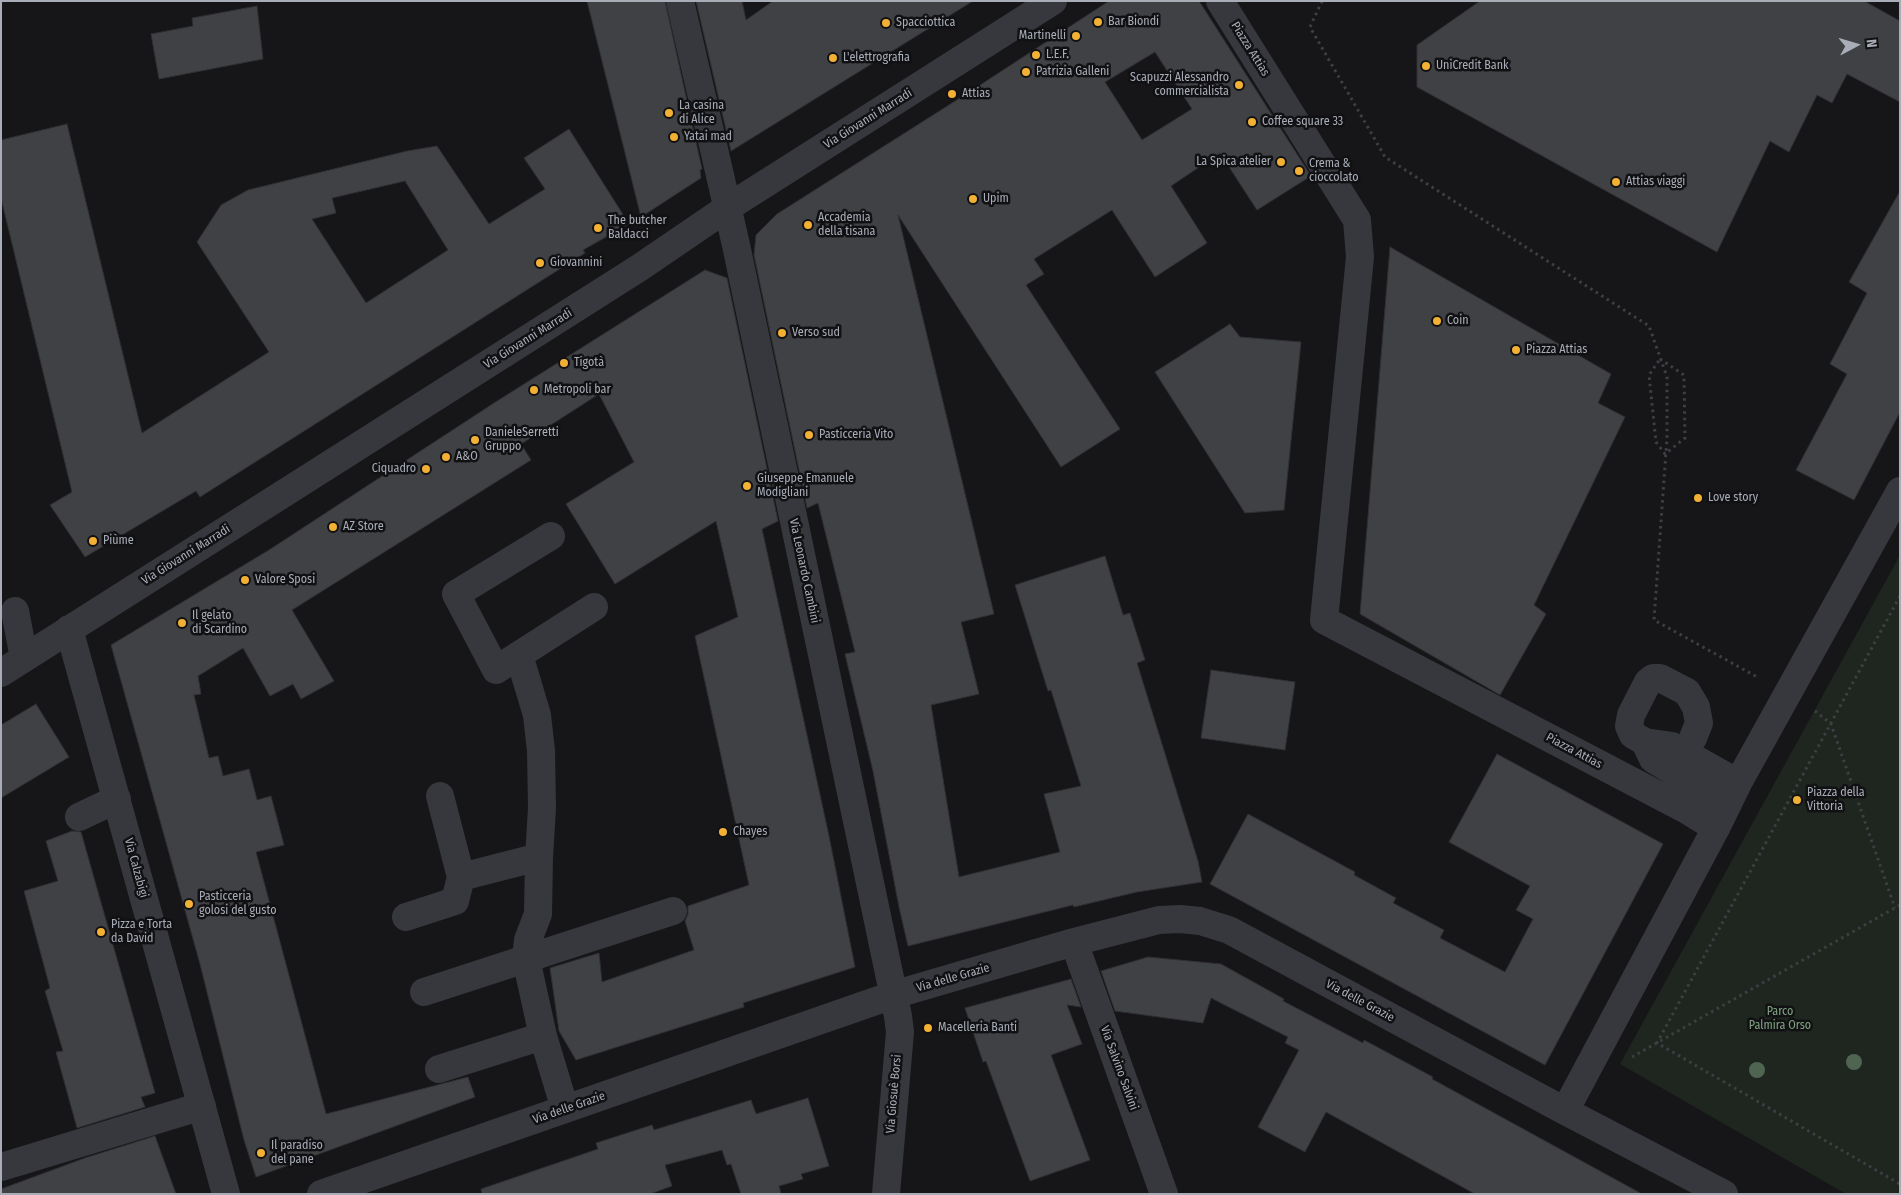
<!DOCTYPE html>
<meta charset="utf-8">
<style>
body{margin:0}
#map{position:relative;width:1901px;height:1195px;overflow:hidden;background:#161618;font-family:"Fira Sans Condensed",sans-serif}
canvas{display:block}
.frame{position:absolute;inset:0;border:2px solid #a8adb8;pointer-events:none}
.north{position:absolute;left:1831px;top:20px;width:50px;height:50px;-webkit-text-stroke:4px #111113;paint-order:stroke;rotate:84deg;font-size:14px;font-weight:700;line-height:20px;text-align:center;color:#a8adb8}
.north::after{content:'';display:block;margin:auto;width:18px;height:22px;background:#a8adb8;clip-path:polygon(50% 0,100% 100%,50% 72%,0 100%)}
</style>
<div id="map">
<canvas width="1901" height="1195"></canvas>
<div class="frame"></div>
<div class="north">N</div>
</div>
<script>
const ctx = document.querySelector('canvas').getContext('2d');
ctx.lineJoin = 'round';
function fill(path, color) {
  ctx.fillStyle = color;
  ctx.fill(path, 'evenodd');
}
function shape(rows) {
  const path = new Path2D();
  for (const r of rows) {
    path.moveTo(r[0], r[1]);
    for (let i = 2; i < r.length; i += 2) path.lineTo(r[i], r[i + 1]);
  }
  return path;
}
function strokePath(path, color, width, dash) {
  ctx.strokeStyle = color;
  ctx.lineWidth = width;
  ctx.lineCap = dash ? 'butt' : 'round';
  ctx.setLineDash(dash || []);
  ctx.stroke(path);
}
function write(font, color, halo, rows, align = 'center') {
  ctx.font = font + ' "Fira Sans Condensed",sans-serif';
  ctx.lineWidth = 5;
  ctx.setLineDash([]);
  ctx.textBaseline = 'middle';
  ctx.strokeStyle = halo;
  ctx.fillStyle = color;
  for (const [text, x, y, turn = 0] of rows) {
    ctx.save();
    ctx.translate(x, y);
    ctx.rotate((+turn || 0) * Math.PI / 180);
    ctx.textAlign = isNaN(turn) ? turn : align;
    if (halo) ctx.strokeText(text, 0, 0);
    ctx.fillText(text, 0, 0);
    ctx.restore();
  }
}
fill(shape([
 [1900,555,1900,1194,1846,1194,1620,1064]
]), '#1e261f');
const building = shape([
 [587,1,665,1,702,169,700,170,701,178,641,217,587,1],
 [696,1,742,1,746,20,773,1,973,1,731,151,696,1],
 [1109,1,1199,1,1311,176,1257,210,1220,153,1171,186,1207,243,1155,277,1112,210,1034,259,1044,274,1026,285,1120,429,1061,467,898,215,994,614,961,622,979,694,931,705,959,877,1060,852,1044,794,1081,786,1051,690,1048,691,1015,585,1105,556,1123,615,1130,613,1145,660,1137,663,1198,861,1202,882,1137,892,1074,907,1073,905,908,946,899,907,873,771,845,654,855,652,818,503,807,508,754,255,756,235,777,214,971,91,1109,1],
 [1155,52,1192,109,1142,140,1105,82,1155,52],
 [1480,1,1864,1,1900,21,1900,102,1847,74,1832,103,1817,95,1789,152,1770,141,1717,252,1417,87,1417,45,1480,1],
 [257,6,263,59,159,79,151,34,193,26,192,18,257,6],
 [67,124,142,433,269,352,197,242,221,205,248,190,407,151,437,146,489,224,545,189,524,158,569,129,629,224,583,250,585,253,200,497,196,491,85,557,50,505,72,492,1,198,1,140,67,124],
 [405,181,448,250,366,303,312,219,336,213,332,198,405,181],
 [1900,191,1900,412,1854,500,1796,470,1847,374,1830,364,1867,293,1849,282,1900,191],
 [1390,247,1611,374,1598,403,1625,417,1534,605,1546,614,1500,695,1360,614,1390,247],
 [705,270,727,278,778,521,762,529,829,836,855,967,743,1003,744,1007,576,1060,559,1031,550,968,599,953,602,982,694,950,685,921,688,914,688,906,749,885,695,636,738,617,716,521,615,584,566,504,634,462,599,394,521,444,531,460,292,610,334,681,301,699,293,684,270,696,243,648,198,676,201,694,194,695,209,758,218,756,223,776,249,769,257,800,271,796,284,845,256,852,326,1114,468,1077,475,1097,256,1177,244,1140,200,964,111,645,269,550,494,403,705,270],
 [1230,324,1240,337,1301,342,1284,510,1245,513,1155,372,1230,324],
 [1211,670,1295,682,1285,750,1201,738,1211,670],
 [36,704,69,757,1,798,1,725,36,704],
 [1497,754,1663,844,1545,1065,1210,884,1248,814,1355,872,1354,875,1396,898,1393,903,1444,930,1440,938,1505,972,1533,919,1516,910,1530,886,1449,842,1497,754],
 [72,831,81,832,155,1093,141,1097,145,1107,77,1128,56,1052,63,1051,45,991,50,988,24,891,58,881,46,841,72,831],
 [1148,957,1221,964,1284,999,1283,1001,1363,1043,1364,1040,1433,1077,1432,1079,1642,1194,1475,1194,1326,1112,1305,1152,1258,1127,1299,1050,1285,1043,1288,1037,1211,998,1203,1023,1115,1011,1101,971,1148,957],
 [1071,979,1081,1007,1067,1005,1082,1044,1051,1055,1090,1160,1030,1181,986,1061,983,1062,965,1008,1071,979],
 [808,1098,829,1166,801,1174,803,1179,779,1186,781,1194,741,1194,731,1164,727,1165,722,1150,665,1165,672,1186,650,1194,482,1194,481,1189,598,1149,596,1143,652,1125,654,1130,751,1100,756,1114,808,1098],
 [155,1136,176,1194,1,1194,1,1189,85,1158,155,1136]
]);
fill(building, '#404145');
strokePath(building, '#303034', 1);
strokePath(shape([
 [1322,1,1310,27,1385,157,1649,326,1667,377,1667,438,1654,620,1759,678],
 [1660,359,1684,375,1685,438,1665,454,1656,442,1649,375,1660,359],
 [1900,596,1657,1043,1900,1184],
 [1815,711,1831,724,1895,908],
 [1632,1057,1900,905]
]), '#3d3f44', 3, [2.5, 4]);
strokePath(shape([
 [680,1,736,245,898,1016,900,1032,886,1194],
 [1220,1,1357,220,1360,257,1324,620,1687,810,1716,828],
 [551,536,456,594,496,670,519,655,537,715,541,751,542,808,539,857,538,914,528,940,526,959,543,1036,565,1109],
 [15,611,24,658],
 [69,629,226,1194],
 [519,655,594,607],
 [1,673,639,268,727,208,1053,1],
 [1693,738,1699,723,1696,707,1687,692,1660,678,1653,678,1648,682,1631,715,1629,726,1633,735,1645,742,1672,746,1738,783],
 [1645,742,1653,759,1728,804],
 [440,796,461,877,539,857],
 [79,817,117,799],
 [406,917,455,901,461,877],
 [1074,942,1164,1194],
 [424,992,673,911],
 [439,1069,543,1036],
 [1565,1111,1716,828,1738,783,1900,491],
 [1,1167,202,1106],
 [321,1194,893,995,1074,942,1159,920,1180,919,1200,921,1229,930,1565,1111,1724,1194]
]), '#37383d', 28);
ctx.fillStyle = '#506452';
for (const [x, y] of [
 [1854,1062],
 [1757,1070]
]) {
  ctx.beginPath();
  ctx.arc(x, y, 8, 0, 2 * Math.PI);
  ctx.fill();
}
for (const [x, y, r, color] of [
 [1098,22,5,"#f2b134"],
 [886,23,5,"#f2b134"],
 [1076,36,5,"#f2b134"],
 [1036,55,5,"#f2b134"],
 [833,58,5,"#f2b134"],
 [1426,66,5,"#f2b134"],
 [1026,72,5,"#f2b134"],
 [1239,85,5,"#f2b134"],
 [952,94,5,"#f2b134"],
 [669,113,5,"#f2b134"],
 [1252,122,5,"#f2b134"],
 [674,137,5,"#f2b134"],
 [1281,162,5,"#f2b134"],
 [1299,171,5,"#f2b134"],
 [1616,182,5,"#f2b134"],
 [973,199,5,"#f2b134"],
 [808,225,5,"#f2b134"],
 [598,228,5,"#f2b134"],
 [540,263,5,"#f2b134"],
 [1437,321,5,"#f2b134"],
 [782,333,5,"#f2b134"],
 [1516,350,5,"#f2b134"],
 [564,363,5,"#f2b134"],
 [534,390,5,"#f2b134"],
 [809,435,5,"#f2b134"],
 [475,440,5,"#f2b134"],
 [446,457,5,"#f2b134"],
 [426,469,5,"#f2b134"],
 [747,486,5,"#f2b134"],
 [1698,498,5,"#f2b134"],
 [333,527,5,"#f2b134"],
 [93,541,5,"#f2b134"],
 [245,580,5,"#f2b134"],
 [182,623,5,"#f2b134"],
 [1797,800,5,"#f2b134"],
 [723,832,5,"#f2b134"],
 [189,904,5,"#f2b134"],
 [101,932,5,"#f2b134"],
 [928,1028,5,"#f2b134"],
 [261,1153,5,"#f2b134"]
]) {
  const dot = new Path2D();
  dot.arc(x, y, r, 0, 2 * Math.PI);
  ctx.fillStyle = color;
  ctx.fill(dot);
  strokePath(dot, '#111113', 2);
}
write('12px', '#a8adb8', '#111113', [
 ["Bar Biondi",1108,22],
 ["Spacciottica",896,23],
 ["Martinelli",1066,36,"right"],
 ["L.E.F.",1046,55],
 ["L'elettrografia",843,58],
 ["UniCredit Bank",1436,66],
 ["Patrizia Galleni",1036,72],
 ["Scapuzzi Alessandro",1229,78,"right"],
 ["commercialista",1229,92,"right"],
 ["Attias",962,94],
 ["La casina",679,106],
 ["di Alice",679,120],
 ["Coffee square 33",1262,122],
 ["Yatai mad",684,137],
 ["La Spica atelier",1271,162,"right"],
 ["Crema &",1309,164],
 ["cioccolato",1309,178],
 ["Attias viaggi",1626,182],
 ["Upim",983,199],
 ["Accademia",818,218],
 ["della tisana",818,232],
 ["The butcher",608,221],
 ["Baldacci",608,235],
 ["Giovannini",550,263],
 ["Coin",1447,321],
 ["Verso sud",792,333],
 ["Piazza Attias",1526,350],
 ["Tigotà",574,363],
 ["Metropoli bar",544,390],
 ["DanieleSerretti",485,433],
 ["Gruppo",485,447],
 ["Pasticceria Vito",819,435],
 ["A&O",456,457],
 ["Ciquadro",416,469,"right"],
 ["Giuseppe Emanuele",757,479],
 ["Modigliani",757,493],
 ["Love story",1708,498],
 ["AZ Store",343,527],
 ["Piùme",103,541],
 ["Valore Sposi",255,580],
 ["Il gelato",192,616],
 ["di Scardino",192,630],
 ["Piazza della",1807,793],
 ["Vittoria",1807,807],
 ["Chayes",733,832],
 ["Pasticceria",199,897],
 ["golosi del gusto",199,911],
 ["Pizza e Torta",111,925],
 ["da David",111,939],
 ["Macelleria Banti",938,1028],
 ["Il paradiso",271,1146],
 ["del pane",271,1160]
], 'left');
write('12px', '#a8adb8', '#111113', [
 ["Piazza Attias",1250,49,58],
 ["Via Giovanni Marradi",868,119,-32],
 ["Via Giovanni Marradi",528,339,-32],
 ["Via Giovanni Marradi",186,555,-32],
 ["Via Leonardo Cambini",804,571,78],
 ["Piazza Attias",1574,751,28],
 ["Via Calzabigi",136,868,75],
 ["Via delle Grazie",953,978,-16],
 ["Via delle Grazie",1360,1001,28],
 ["Via Salvino Salvini",1119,1068,70],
 ["Via Giosuè Borsi",894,1094,-85],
 ["Via delle Grazie",569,1108,-19]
]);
write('12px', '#7fa381', '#111113', [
 ["Parco",1780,1012],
 ["Palmira Orso",1780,1026]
]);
</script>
